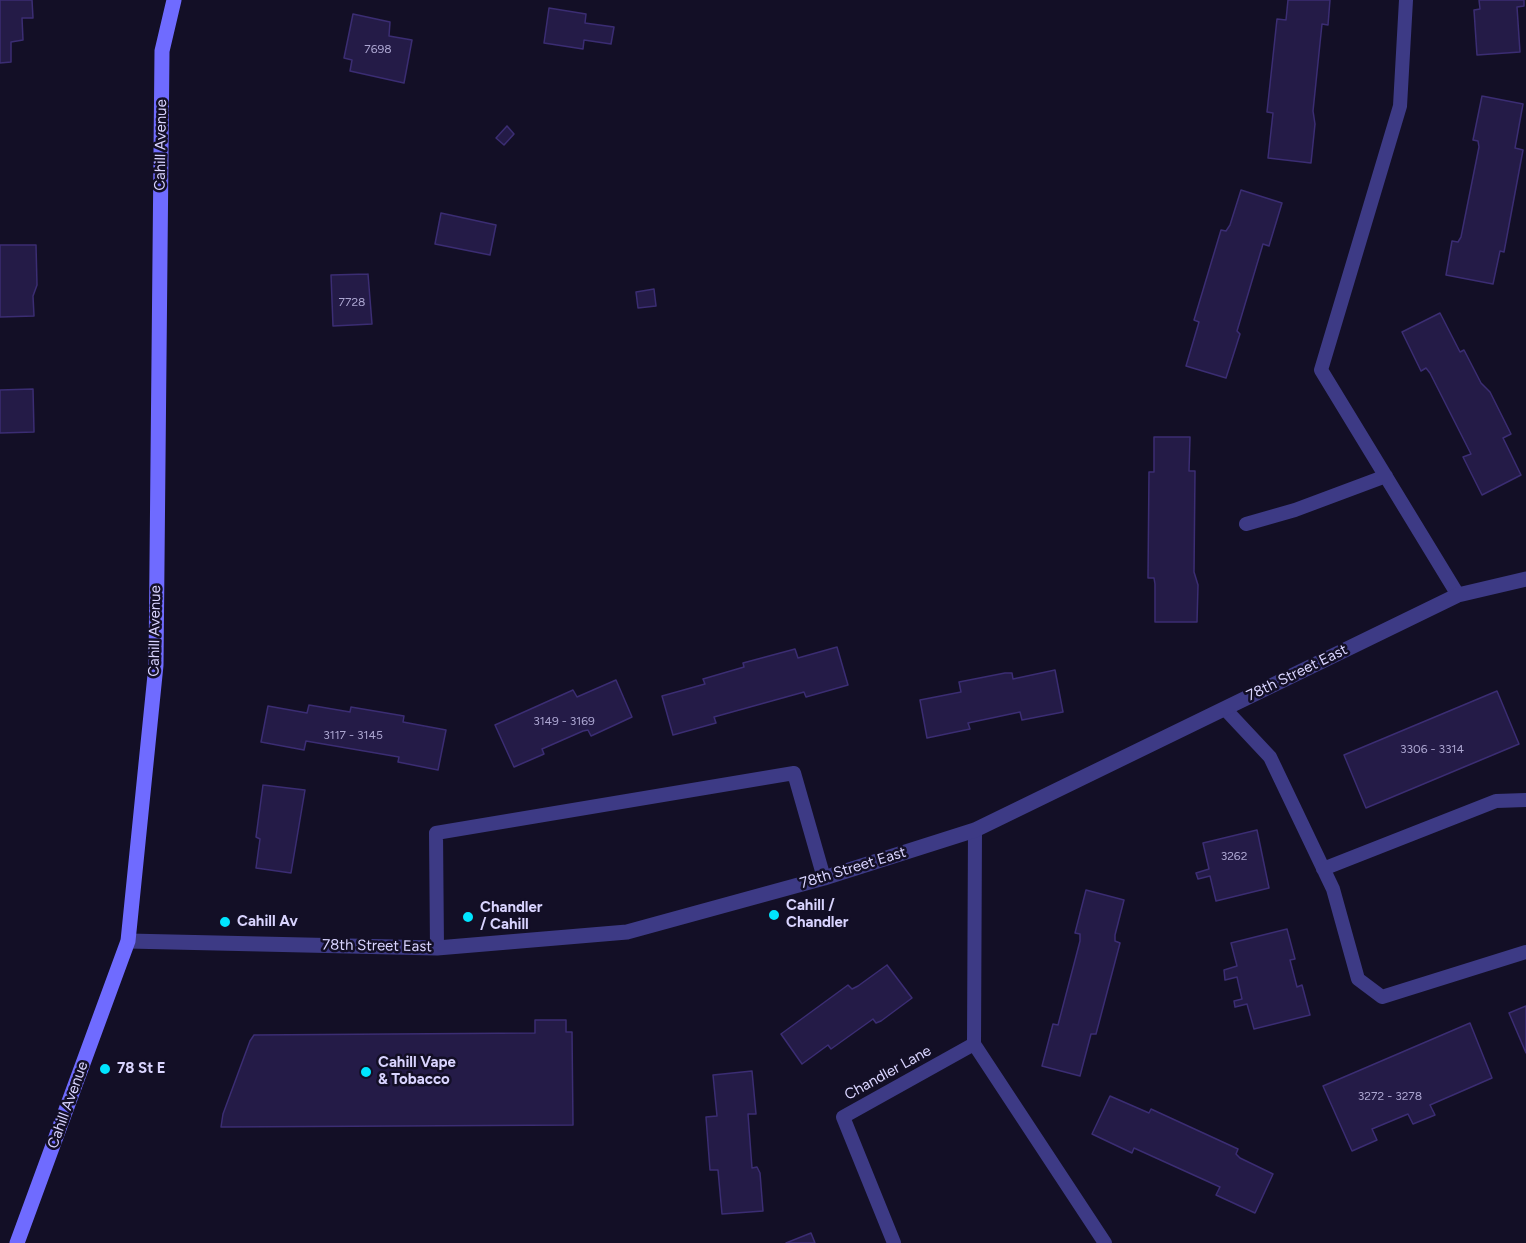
<!DOCTYPE html>
<style>
body{margin:0}
canvas{display:block;background:#130f26}
</style>
<canvas width="1526" height="1243"></canvas>
<script>
const ctx = document.querySelector('canvas').getContext('2d');
ctx.lineJoin = 'round';
function fill(path, color) {
  ctx.fillStyle = color;
  ctx.fill(path, 'evenodd');
}
function shape(rows) {
  const path = new Path2D();
  for (const r of rows) {
    path.moveTo(r[0], r[1]);
    for (let i = 2; i < r.length; i += 2) path.lineTo(r[i], r[i + 1]);
  }
  return path;
}
function strokePath(path, color, width, dash) {
  ctx.strokeStyle = color;
  ctx.lineWidth = width;
  ctx.lineCap = dash ? 'butt' : 'round';
  ctx.setLineDash(dash || []);
  ctx.stroke(path);
}
function write(font, color, halo, rows, align = 'center') {
  ctx.font = font + ' Figtree,sans-serif';
  ctx.lineWidth = 5;
  ctx.setLineDash([]);
  ctx.textBaseline = 'middle';
  ctx.strokeStyle = halo;
  ctx.fillStyle = color;
  for (const [text, x, y, turn = 0] of rows) {
    ctx.save();
    ctx.translate(x, y);
    ctx.rotate((+turn || 0) * Math.PI / 180);
    ctx.textAlign = isNaN(turn) ? turn : align;
    if (halo) ctx.strokeText(text, 0, 0);
    ctx.fillText(text, 0, 0);
    ctx.restore();
  }
}
const building = shape([
 [0,0,32,0,33,18,22,18,23,40,11,42,11,62,0,63,0,0],
 [1288,0,1330,0,1328,25,1322,24,1313,111,1315,124,1311,163,1268,158,1273,113,1267,112,1277,19,1286,20,1288,0],
 [1479,0,1524,0,1524,6,1517,7,1520,52,1477,55,1474,10,1480,9,1479,0],
 [549,8,586,14,585,23,614,27,611,44,584,40,583,49,544,43,549,8],
 [353,14,390,22,389,36,412,40,404,83,350,71,352,60,344,58,353,14],
 [1482,96,1523,104,1515,148,1523,150,1504,252,1500,251,1493,284,1446,275,1452,241,1458,242,1461,237,1479,147,1478,141,1473,140,1482,96],
 [507,126,514,134,504,145,496,138,507,126],
 [1241,190,1282,203,1269,246,1263,244,1237,331,1240,334,1226,378,1186,366,1199,322,1194,320,1221,230,1226,231,1230,225,1241,190],
 [441,213,496,225,490,255,435,244,441,213],
 [0,245,36,245,37,285,33,296,34,316,0,317,0,245],
 [368,274,372,324,333,326,331,275,368,274],
 [654,289,656,306,638,308,636,292,654,289],
 [1440,313,1460,352,1464,350,1481,383,1490,392,1511,434,1503,438,1521,475,1482,495,1463,457,1471,454,1430,373,1426,368,1421,371,1402,332,1440,313],
 [33,389,34,432,0,433,0,390,33,389],
 [1154,437,1190,437,1189,471,1195,471,1194,572,1198,585,1197,622,1155,622,1155,584,1154,578,1148,578,1149,472,1154,472,1154,437],
 [837,647,848,685,806,697,804,692,714,717,716,723,673,735,662,696,705,684,703,679,744,667,743,663,795,649,798,658,837,647],
 [1055,670,1063,712,1022,720,1020,712,968,723,970,729,927,738,920,700,961,692,959,682,1005,673,1012,673,1013,679,1055,670],
 [616,680,632,717,591,736,588,730,583,731,542,749,544,754,514,767,495,725,573,690,577,697,616,680],
 [1497,691,1519,744,1366,808,1344,755,1497,691],
 [309,705,350,712,351,707,404,716,403,722,446,730,438,770,398,762,399,757,306,741,304,750,261,742,268,706,307,713,309,705],
 [263,785,305,790,291,873,256,868,260,839,256,837,263,785],
 [1257,830,1269,888,1216,901,1210,876,1198,879,1196,873,1209,869,1203,843,1257,830],
 [1086,890,1124,900,1115,935,1115,941,1120,943,1096,1034,1091,1034,1080,1076,1042,1066,1053,1024,1058,1025,1080,941,1080,934,1075,933,1086,890],
 [1287,929,1295,959,1290,960,1297,987,1302,985,1310,1015,1254,1029,1247,1004,1235,1007,1234,1001,1242,999,1237,977,1225,980,1224,970,1237,966,1231,943,1287,929],
 [887,965,912,998,881,1021,876,1023,873,1019,831,1049,828,1045,802,1064,781,1034,848,985,852,989,858,986,887,965],
 [1526,1006,1526,1053,1509,1013,1526,1006],
 [535,1020,566,1020,566,1032,572,1032,573,1125,221,1127,223,1114,250,1041,254,1035,535,1033,535,1020],
 [1470,1023,1492,1078,1430,1105,1435,1115,1413,1124,1408,1114,1372,1129,1377,1140,1352,1151,1323,1086,1470,1023],
 [752,1071,756,1114,748,1114,752,1168,757,1167,760,1173,763,1211,722,1214,718,1170,710,1170,706,1117,717,1116,713,1075,752,1071],
 [1110,1096,1149,1113,1151,1109,1238,1149,1236,1154,1240,1158,1273,1174,1255,1213,1216,1195,1220,1187,1134,1148,1132,1153,1092,1134,1110,1096],
 [811,1233,815,1243,786,1243,811,1233]
]);
fill(building, '#241b47');
strokePath(building, '#3b2d73', 1.5);
strokePath(shape([
 [1406,0,1400,106,1321,370,1458,595],
 [1246,524,1295,510,1386,476],
 [1225,709,1270,757,1333,889,1358,979,1382,997,1526,952],
 [975,830,974,1044,1105,1243],
 [1323,869,1496,801,1526,800],
 [437,948,436,833,794,773,824,878],
 [894,1243,843,1117,974,1044]
]), '#3d3a85', 14);
strokePath(shape([
 [128,941,437,948,627,932,824,878,975,830,1458,595,1526,579]
]), '#3d3a85', 15);
strokePath(shape([
 [17,1243,128,941,156,665,162,51,174,0]
]), '#6f6bff', 15);
for (const [x, y, r, color] of [
 [774,915,6,"#00e5ff"],
 [468,917,6,"#00e5ff"],
 [225,922,6,"#00e5ff"],
 [105,1069,6,"#00e5ff"],
 [366,1072,6,"#00e5ff"]
]) {
  const dot = new Path2D();
  dot.arc(x, y, r, 0, 2 * Math.PI);
  ctx.fillStyle = color;
  ctx.fill(dot);
  strokePath(dot, '#130f26', 2);
}
write('12px', '#aca6d1', null, [
 ["7698",378,49],
 ["7728",352,302],
 ["3149 - 3169",564,721],
 ["3117 - 3145",353,735],
 ["3306 - 3314",1432,749],
 ["3262",1234,856],
 ["3272 - 3278",1390,1096]
]);
write('15px', '#d9d4ff', '#130f26', [
 ["Cahill Avenue",161,145,-89],
 ["Cahill Avenue",155,631,-89],
 ["78th Street East",1297,673,-26],
 ["78th Street East",853,868,-17],
 ["78th Street East",377,946,1],
 ["Chandler Lane",888,1073,-29],
 ["Cahill Avenue",68,1105,-70]
]);
write('bold 15px', '#d9d4ff', '#130f26', [
 ["Cahill /",786,906],
 ["Chandler",786,923],
 ["Chandler",480,908],
 ["/ Cahill",480,925],
 ["Cahill Av",237,922],
 ["Cahill Vape",378,1063],
 ["& Tobacco",378,1080],
 ["78 St E",117,1069]
], 'left');
</script>
